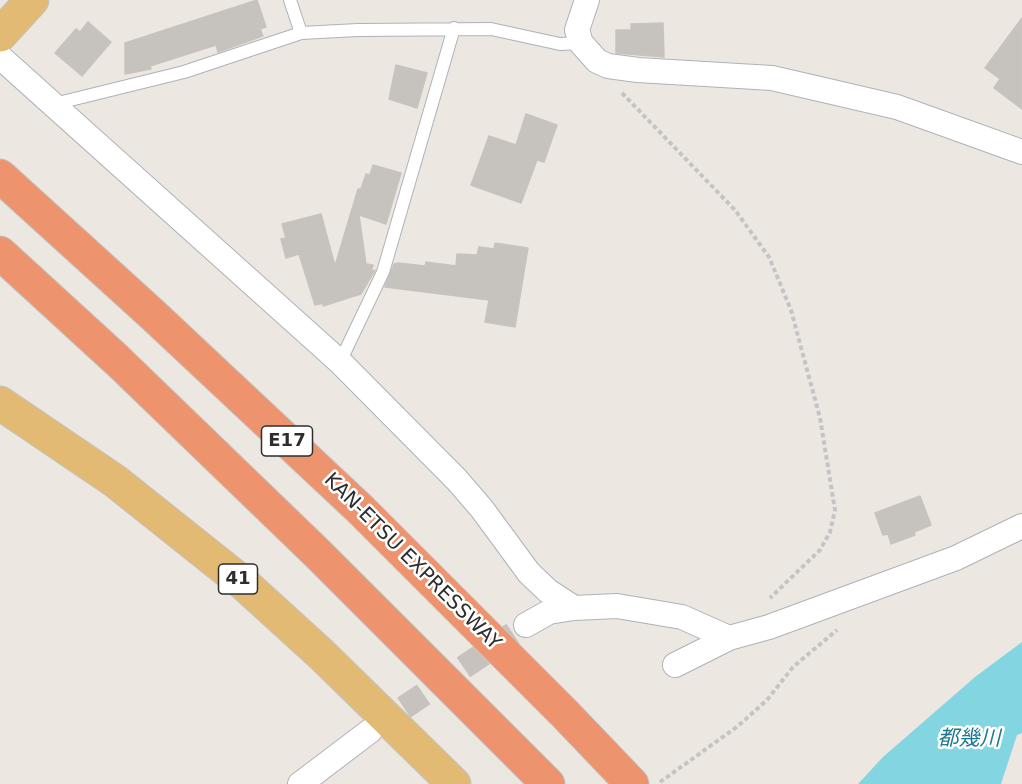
<!DOCTYPE html>
<meta charset="utf-8">
<style>
body{margin:0}
canvas{display:block;background:#ede7e2}
</style>
<canvas width="1022" height="784"></canvas>
<script>
const ctx = document.querySelector('canvas').getContext('2d');
ctx.lineJoin = 'round';
function fill(path, color) {
  ctx.fillStyle = color;
  ctx.fill(path, 'evenodd');
}
function shape(rows) {
  const path = new Path2D();
  for (const r of rows) {
    path.moveTo(r[0], r[1]);
    for (let i = 2; i < r.length; i += 2) path.lineTo(r[i], r[i + 1]);
  }
  return path;
}
function strokePath(path, color, width, dash) {
  ctx.strokeStyle = color;
  ctx.lineWidth = width;
  ctx.lineCap = dash ? 'butt' : 'round';
  ctx.setLineDash(dash || []);
  ctx.stroke(path);
}
function write(font, color, halo, rows, align = 'center') {
  ctx.font = font + ' "DejaVu Sans","Noto Sans JP",sans-serif';
  ctx.lineWidth = 5;
  ctx.setLineDash([]);
  ctx.textBaseline = 'middle';
  ctx.strokeStyle = halo;
  ctx.fillStyle = color;
  for (const [text, x, y, turn = 0] of rows) {
    ctx.save();
    ctx.translate(x, y);
    ctx.rotate((+turn || 0) * Math.PI / 180);
    ctx.textAlign = isNaN(turn) ? turn : align;
    if (halo) ctx.strokeText(text, 0, 0);
    ctx.fillText(text, 0, 0);
    ctx.restore();
  }
}
fill(shape([
 [1022,642,1022,733,1017,735,1001,784,858,784,883,757,975,677]
]), '#83d5e2');
const building = shape([
 [257,0,266,27,260,29,263,36,218,52,216,45,150,66,151,69,125,74,125,43,257,0],
 [1022,18,1022,109,994,88,1000,79,985,68,1022,18],
 [88,22,111,42,82,76,55,53,76,29,80,32,88,22],
 [663,23,664,57,616,53,616,30,631,30,631,24,663,23],
 [396,65,427,73,417,108,389,99,396,65],
 [526,114,557,125,544,162,537,160,521,203,471,185,489,136,516,145,526,114],
 [373,165,401,173,386,224,359,215,366,264,373,265,371,272,375,270,361,294,323,306,324,303,315,305,299,254,286,258,281,239,286,238,282,224,321,214,335,266,358,189,361,189,366,174,370,175,373,165],
 [495,243,528,248,515,327,485,322,489,300,385,287,394,264,398,263,425,266,426,262,456,266,457,254,477,255,479,247,494,249,495,243],
 [920,496,931,525,914,532,915,535,891,544,888,534,883,535,875,513,920,496]
]);
fill(building, '#c6c2bd');
strokePath(building, '#c9c3bc', 1.5);
strokePath(shape([
 [374,728,526,625]
]), '#c7c2be', 24, [24, 12]);
const lane = shape([
 [290,0,301,33],
 [54,104,184,72,301,33,358,30,491,29,560,44,581,43],
 [340,362,383,272,454,28]
]);
const street = shape([
 [587,0,577,30,581,43,597,61,608,66,638,70,772,78,897,107,1022,152],
 [0,57,340,362,457,480,482,509,529,573,548,591,574,608],
 [526,625,549,612,574,608,617,606,682,617,729,638],
 [675,665,729,638,769,627,956,558,1022,526],
 [300,784,370,731]
]);
const primary = shape([
 [0,35,32,0],
 [0,403,115,481,243,583,321,654,454,784]
]);
const highway = shape([
 [0,176,153,315,360,509,565,714,632,784],
 [0,253,118,361,318,554,548,784]
]);
strokePath(lane, '#afb2b8', 14);
strokePath(street, '#afb2b8', 26);
strokePath(primary, '#c4c4c4', 35);
strokePath(highway, '#c4c4c4', 35);
strokePath(shape([
 [622,93,735,210,769,257,791,310,820,418,835,510,830,532,820,550,770,598],
 [660,782,738,726,767,700,793,667,837,630]
]), '#c4c4c4', 4, [4.5, 3]);
strokePath(lane, '#fff', 12);
strokePath(street, '#fff', 24);
strokePath(primary, '#e2ba73', 33);
strokePath(highway, '#ed946e', 33);
for (const [x, y, w] of [
 [287,441,51],
 [238,579,39]
]) {
  const box = new Path2D();
  box.roundRect(x - w / 2, y - 15, w, 30, 4.5);
  ctx.fillStyle = '#fff';
  ctx.fill(box);
  strokePath(box, '#2e2e2e', 1.5);
}
write('bold 18px', '#2e2e2e', null, [
 ["E17",287,441],
 ["41",238,579]
]);
write('20px', '#2e2e2e', '#fff', [
 ["KAN-ETSU EXPRESSWAY",412,562,45]
]);
write('italic 21px', '#1e7992', '#fff', [
 ["都幾川",969,740]
]);
</script>
